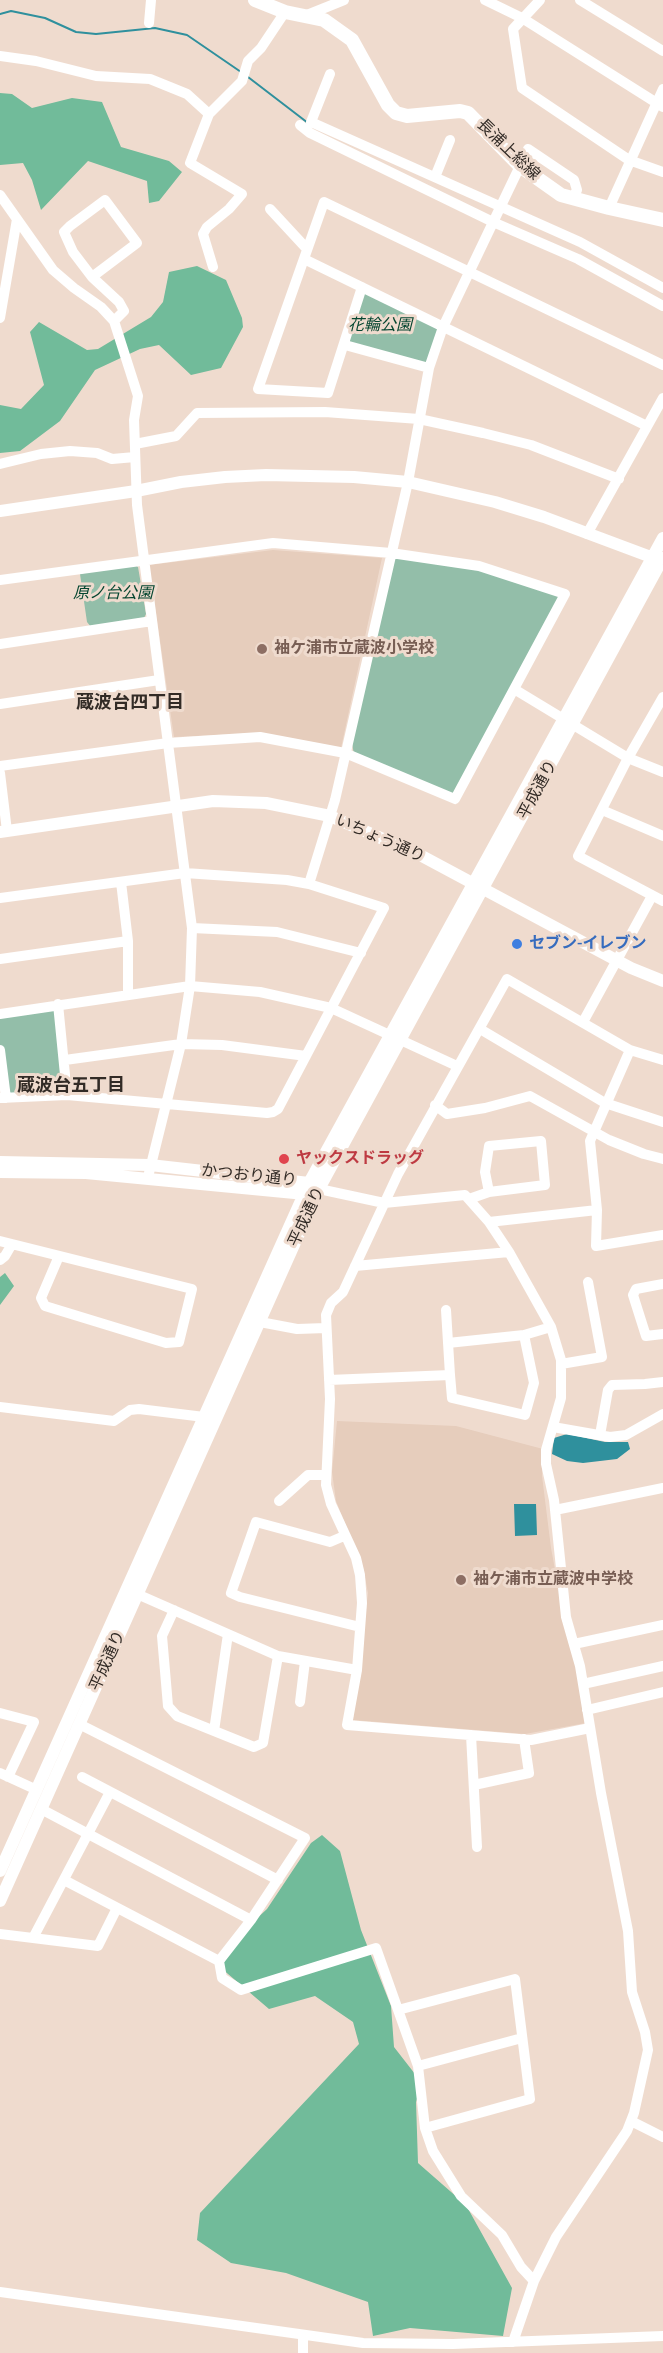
<!DOCTYPE html>
<meta charset="utf-8">
<style>
body{margin:0}
canvas{display:block;background:#efdbce}
</style>
<canvas width="663" height="2353"></canvas>
<script>
const ctx = document.querySelector('canvas').getContext('2d');
ctx.lineJoin = 'round';
function fill(path, color) {
  ctx.fillStyle = color;
  ctx.fill(path, 'evenodd');
}
function shape(rows) {
  const path = new Path2D();
  for (const r of rows) {
    path.moveTo(r[0], r[1]);
    for (let i = 2; i < r.length; i += 2) path.lineTo(r[i], r[i + 1]);
  }
  return path;
}
function strokePath(path, color, width, dash) {
  ctx.strokeStyle = color;
  ctx.lineWidth = width;
  ctx.lineCap = dash ? 'butt' : 'round';
  ctx.setLineDash(dash || []);
  ctx.stroke(path);
}
function write(font, color, halo, rows, align = 'center') {
  ctx.font = font + ' "Source Serif 4","Noto Sans JP",serif';
  ctx.lineWidth = 6;
  ctx.setLineDash([]);
  ctx.textBaseline = 'middle';
  ctx.strokeStyle = halo;
  ctx.fillStyle = color;
  for (const [text, x, y, turn = 0] of rows) {
    ctx.save();
    ctx.translate(x, y);
    ctx.rotate((+turn || 0) * Math.PI / 180);
    ctx.textAlign = isNaN(turn) ? turn : align;
    if (halo) ctx.strokeText(text, 0, 0);
    ctx.fillText(text, 0, 0);
    ctx.restore();
  }
}
fill(shape([
 [273,550,382,558,341,748,259,733,174,737,149,565],
 [337,1421,456,1426,543,1449,542,1476,551,1548,564,1618,579,1668,586,1723,525,1734,353,1720,368,1593,363,1567,336,1501,332,1472]
]), '#e6cdbc');
fill(shape([
 [362,287,443,327,429,368,345,345],
 [391,553,479,566,565,594,455,799,354,754,352,744],
 [132,562,138,567,146,614,144,618,91,627,87,622,80,574],
 [58,1004,67,1095,6,1098,0,1050,0,1014]
]), '#93bea9');
fill(shape([
 [0,93,12,94,32,108,72,98,102,102,121,147,169,161,182,172,159,201,149,203,147,181,88,161,41,210,32,180,23,163,0,165],
 [197,266,226,280,242,318,243,327,221,368,191,375,159,345,140,349,95,370,60,421,20,451,0,453,0,405,21,409,44,385,30,332,39,322,87,350,98,349,151,317,163,302,169,272],
 [5,1273,14,1286,0,1305,0,1277],
 [322,1835,340,1851,361,1930,391,2006,394,2047,422,2083,416,2102,418,2163,466,2205,512,2288,503,2336,410,2328,373,2336,368,2302,286,2273,231,2263,197,2240,200,2213,359,2044,353,2022,315,1996,269,2009,221,1968,239,1935,267,1909,311,1843]
]), '#71bb9a');
fill(shape([
 [567,1434,605,1442,628,1442,630,1449,617,1459,583,1463,567,1461,552,1454,554,1438],
 [514,1504,536,1504,537,1535,515,1536]
]), '#2f909d');
strokePath(shape([
 [0,14,11,11,45,18,76,32,96,34,155,28,187,35,241,72],
 [248,77,308,123]
]), '#2f909d', 2);
strokePath(shape([
 [485,0,522,18,663,107],
 [540,0,513,29,522,88,629,160,663,172],
 [580,0,663,51],
 [307,15,344,0],
 [149,23,151,0],
 [0,56,36,61,96,76,150,79,187,94,209,114],
 [330,74,311,122,580,242,663,288],
 [300,125,310,133,493,222,578,259,663,306],
 [528,149,574,180,577,190,572,199],
 [435,177,450,140],
 [0,195,53,270,74,288,101,307,114,321,138,396,134,420,137,505,192,928,190,986,181,1044,148,1177],
 [609,208,663,89],
 [270,209,307,249],
 [304,259,647,426],
 [213,267,203,234,207,227,229,209,242,194,190,163,209,114,242,81,248,61,261,48,285,12],
 [92,277,137,243,105,200,70,226,64,232,73,252,92,277,119,302,124,311,114,321],
 [362,287,328,393,258,389,324,202,663,365],
 [0,318,17,219],
 [345,345,429,368],
 [135,444,176,436,197,413,325,412,419,419,483,433,531,445,619,479],
 [0,464,41,454,70,451,97,453,112,459,135,457],
 [587,534,663,398],
 [0,580,273,543,391,553,479,566,565,594,455,799,345,753,260,737,168,743,0,766],
 [0,644,152,621],
 [514,689,628,758,663,772],
 [663,697,628,758,578,856,663,901],
 [0,704,159,680],
 [0,773,7,831],
 [602,810,663,836],
 [121,882,128,941,128,995],
 [309,884,335,800,408,482,429,368,443,327,520,166],
 [0,898,185,873,287,880,309,884,384,908,278,1109,273,1112,267,1113,67,1095,0,1098],
 [192,928,277,932,361,953],
 [0,959,128,941],
 [58,1004,67,1095],
 [0,1014,190,986,260,992,331,1008,457,1066],
 [583,1022,652,896],
 [480,1029,605,1103,663,1122],
 [0,1050,6,1098],
 [630,1050,590,1141,597,1210,596,1246,663,1235],
 [65,1060,181,1044,222,1045,306,1056],
 [435,1105,447,1114,485,1108,530,1096,609,1140,644,1154,663,1159],
 [319,1189,384,1203,465,1195,489,1222,509,1252,551,1327,561,1360,561,1398,546,1450,546,1464,554,1500,566,1617,580,1666,601,1793,628,1931,632,1992,645,2032,648,2050,634,2113,627,2131,556,2237,534,2281,513,2342],
 [469,1199,489,1192,545,1185,541,1141,489,1146,485,1172,489,1192],
 [489,1222,597,1210],
 [0,1241,192,1289,179,1342,166,1343,45,1306,41,1298,59,1256],
 [0,1260,5,1256,12,1244],
 [355,1266,509,1252],
 [663,1284,636,1289,633,1295,646,1336,663,1334],
 [446,1310,450,1375],
 [260,1322,297,1329,326,1328],
 [448,1343,524,1335],
 [561,1364,602,1357,588,1282],
 [329,1380,450,1375,452,1398,525,1415,534,1383,524,1335,551,1327],
 [0,1407,114,1421,130,1410,139,1409,204,1417],
 [553,1427,610,1437,626,1435,663,1414],
 [600,1435,608,1390,612,1385,645,1384,663,1382],
 [279,1501,308,1475,326,1475],
 [555,1510,663,1488],
 [344,1536,330,1542,256,1522,231,1593,240,1597,360,1627],
 [137,1594,278,1656,357,1670],
 [174,1610,162,1636,168,1706,177,1716,254,1747,263,1743,278,1656],
 [574,1644,663,1625],
 [583,1684,663,1666],
 [300,1702,305,1661],
 [587,1710,663,1692],
 [0,1713,34,1722,8,1777],
 [590,1728,531,1740,347,1725,357,1670,362,1603,360,1575,356,1558,331,1504,326,1485,330,1399,326,1315,331,1303,343,1292,398,1174,507,979,630,1050,663,1060],
 [214,1731,228,1634],
 [471,1735,477,1847],
 [0,1773,37,1790],
 [82,1777,278,1880],
 [474,1785,529,1773,524,1739],
 [41,1809,251,1920],
 [64,1880,219,1961,251,1920,305,1838,79,1724],
 [0,1934,98,1946,117,1908],
 [33,1938,110,1792],
 [219,1961,222,1978,241,1990,376,1948,418,2066,425,2128,433,2151,461,2196,502,2235,521,2267,534,2281],
 [398,2010,515,1979,530,2099,425,2128],
 [418,2066,522,2038],
 [631,2121,663,2137],
 [0,2292,363,2343,453,2344,663,2336],
 [303,2335,303,2353]
]), '#fff', 10);
strokePath(shape([
 [0,511,136,491,181,482,225,477,266,475,354,477,408,482,495,502,544,517,659,560],
 [0,832,213,801,266,803,330,816,420,855,631,968,663,981],
 [0,1162,150,1165,309,1183,315,1186],
 [0,1172,86,1173,305,1194,310,1192],
 [0,1871,309,1183,663,538],
 [0,1901,319,1189,663,558]
]), '#fff', 12);
strokePath(shape([
 [255,0,285,12,324,20,352,40,388,105,396,113,407,116,460,111,468,113,520,166,561,195,609,208,663,220]
]), '#fff', 14);
for (const [x, y, r, color] of [
 [262,649,6,"#8d6e63"],
 [517,944,6,"#3f7fe0"],
 [284,1159,6,"#e0444e"],
 [461,1580,6,"#8d6e63"]
]) {
  const dot = new Path2D();
  dot.arc(x, y, r, 0, 2 * Math.PI);
  ctx.fillStyle = color;
  ctx.fill(dot);
  strokePath(dot, '#efdbce', 2);
}
write('16px', '#322b26', '#efdbce', [
 ["長浦上総線",508,150,44],
 ["平成通り",538,790,-62],
 ["いちょう通り",380,839,24],
 ["かつおり通り",249,1176,6],
 ["平成通り",307,1217,-65],
 ["平成通り",108,1661,-66]
]);
write('italic 16px', '#054630', '#efdbce', [
 ["花輪公園",380,326],
 ["原ノ台公園",113,594]
]);
write('bold 16px', '#785e54', '#efdbce', [
 ["袖ケ浦市立蔵波小学校",274,649],
 ["袖ケ浦市立蔵波中学校",473,1580]
], 'left');
write('bold 16px', '#366cbe', '#efdbce', [
 ["セブン-イレブン",529,944]
], 'left');
write('bold 16px', '#be3a42', '#efdbce', [
 ["ヤックスドラッグ",296,1159]
], 'left');
write('bold 18px', '#322b26', '#efdbce', [
 ["蔵波台四丁目",130,703],
 ["蔵波台五丁目",71,1086]
]);
</script>
